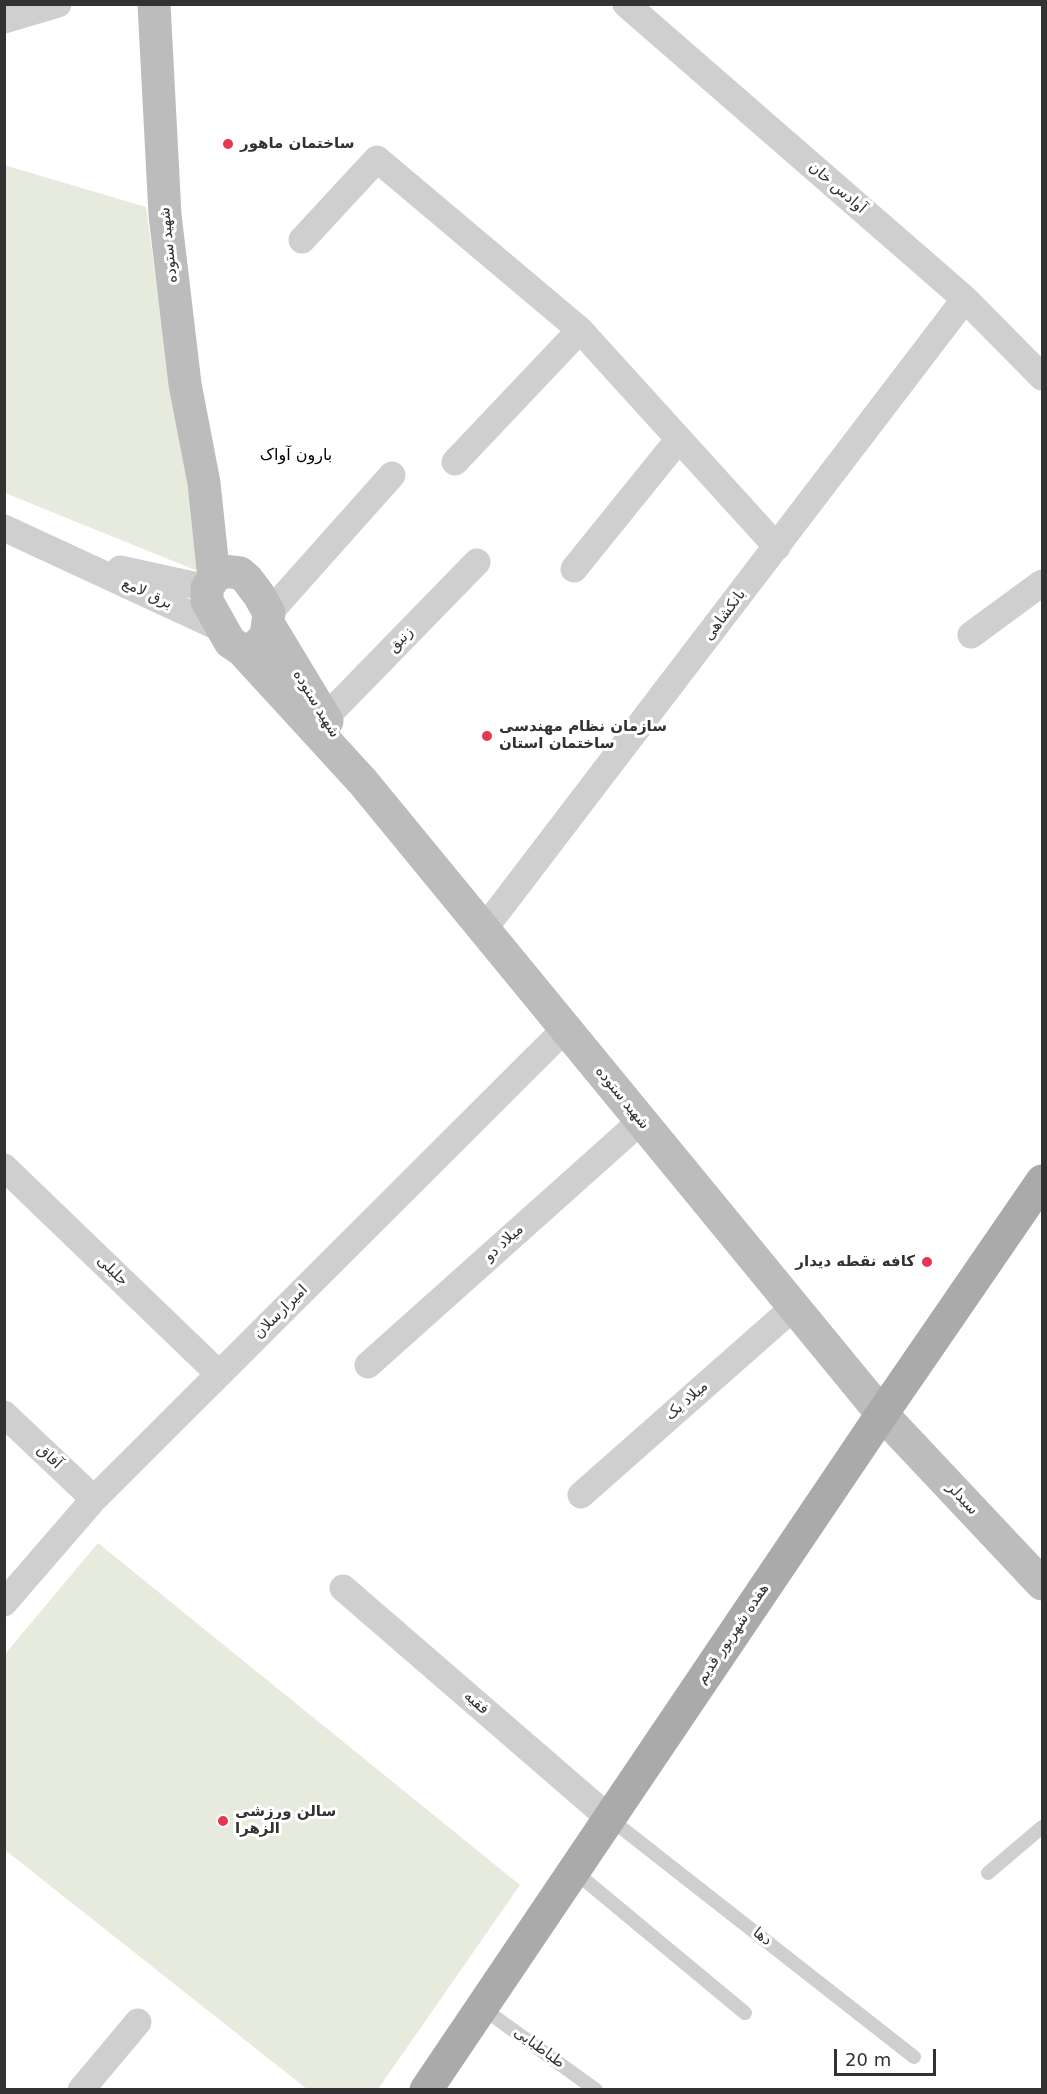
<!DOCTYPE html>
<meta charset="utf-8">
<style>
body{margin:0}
#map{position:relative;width:1047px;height:2094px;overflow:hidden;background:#fff;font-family:"DejaVu Sans",sans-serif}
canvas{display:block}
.frame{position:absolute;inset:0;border:6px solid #323232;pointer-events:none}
.scale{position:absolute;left:834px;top:2049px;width:102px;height:27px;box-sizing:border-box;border:3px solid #323232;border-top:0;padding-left:8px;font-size:18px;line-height:21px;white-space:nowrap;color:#323232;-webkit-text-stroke:4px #fff;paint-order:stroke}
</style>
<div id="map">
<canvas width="1047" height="2094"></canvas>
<div class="frame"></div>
<div class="scale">20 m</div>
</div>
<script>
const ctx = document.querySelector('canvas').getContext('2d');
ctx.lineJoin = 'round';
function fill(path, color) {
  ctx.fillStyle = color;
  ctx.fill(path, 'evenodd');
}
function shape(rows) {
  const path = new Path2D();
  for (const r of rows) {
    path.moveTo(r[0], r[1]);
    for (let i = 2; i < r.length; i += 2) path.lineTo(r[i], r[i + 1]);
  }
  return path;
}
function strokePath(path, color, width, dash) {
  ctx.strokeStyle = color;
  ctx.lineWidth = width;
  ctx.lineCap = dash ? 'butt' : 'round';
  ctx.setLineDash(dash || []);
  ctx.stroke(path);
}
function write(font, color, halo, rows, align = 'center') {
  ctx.font = font + ' "DejaVu Sans",Cairo,sans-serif';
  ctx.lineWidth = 6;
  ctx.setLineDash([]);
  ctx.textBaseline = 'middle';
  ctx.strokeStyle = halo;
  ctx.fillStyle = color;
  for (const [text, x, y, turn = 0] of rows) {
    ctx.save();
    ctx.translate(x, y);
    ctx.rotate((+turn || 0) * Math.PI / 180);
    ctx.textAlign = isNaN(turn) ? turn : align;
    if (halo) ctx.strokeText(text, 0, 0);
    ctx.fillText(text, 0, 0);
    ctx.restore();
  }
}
fill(shape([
 [4,165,146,207,170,384,205,574,5,493],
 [98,1543,520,1885,378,2089,307,2089,5,1850,5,1654]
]), '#e6ebdd');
strokePath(shape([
 [609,1818,914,2057],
 [574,1871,745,2013],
 [988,1873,1042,1827],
 [481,2007,596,2090]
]), '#cfcfcf', 14);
strokePath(shape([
 [626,4,965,299,1042,377],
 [4,20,58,4],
 [302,240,377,159,580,330,777,547],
 [455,462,580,330],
 [4,528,222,629],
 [120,569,207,588],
 [574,569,679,439],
 [269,613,392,475],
 [971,635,1042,583],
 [325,718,477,562],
 [484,929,965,299],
 [4,1167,219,1374],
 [368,1365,641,1121],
 [4,1414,94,1499],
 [581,1495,794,1307],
 [343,1588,609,1818],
 [4,1603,94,1499,565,1029],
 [81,2090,138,2022]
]), '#cfcfcf', 27);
strokePath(shape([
 [154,4,165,215,185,384,204,483,214,578],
 [223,571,240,573,247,579,259,595,269,613,266,637,254,648,242,650,230,642,207,601,207,588,214,578,223,571],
 [269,625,327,721],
 [242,650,363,782,882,1414,1042,1584]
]), '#bcbcbc', 33);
strokePath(shape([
 [426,2090,882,1414,1042,1181]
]), '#aaa', 33);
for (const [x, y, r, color] of [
 [228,144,6,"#e63652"],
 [487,736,6,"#e63652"],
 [927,1262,6,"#e63652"],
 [223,1821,6,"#e63652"]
]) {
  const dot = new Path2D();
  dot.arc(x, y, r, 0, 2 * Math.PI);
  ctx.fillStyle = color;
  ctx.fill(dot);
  strokePath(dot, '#fff', 2);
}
write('bold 15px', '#323232', '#fff', [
 ["ساختمان ماهور",240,144],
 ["سازمان نظام مهندسی",499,727],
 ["ساختمان استان",499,744],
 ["کافه نقطه دیدار",915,1262,"right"],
 ["سالن ورزشی",235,1812],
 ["الزهرا",235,1829]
], 'left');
write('15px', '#323232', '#fff', [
 ["آوادس خان",837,188,41],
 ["شهید ستوده",169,245,-96],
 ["برق لامع",147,594,25],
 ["بانکشاهی",725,615,-53],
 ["زنبق",401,640,-46],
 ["شهید ستوده",316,704,59],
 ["شهید ستوده",622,1098,51],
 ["میلاد دو",504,1243,-42],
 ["جلیلی",112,1271,44],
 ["امیرارسلان",281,1312,-45],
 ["میلاد یک",687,1401,-41],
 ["آفاق",49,1457,43],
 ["سیدلر",962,1499,47],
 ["هفده شهریور قدیم",733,1634,-56],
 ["فقیه",476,1703,41],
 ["دها",762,1937,38],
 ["طباطبایی",539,2048,36]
]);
write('16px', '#000', '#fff', [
 ["بارون آواک",296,456]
]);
</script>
